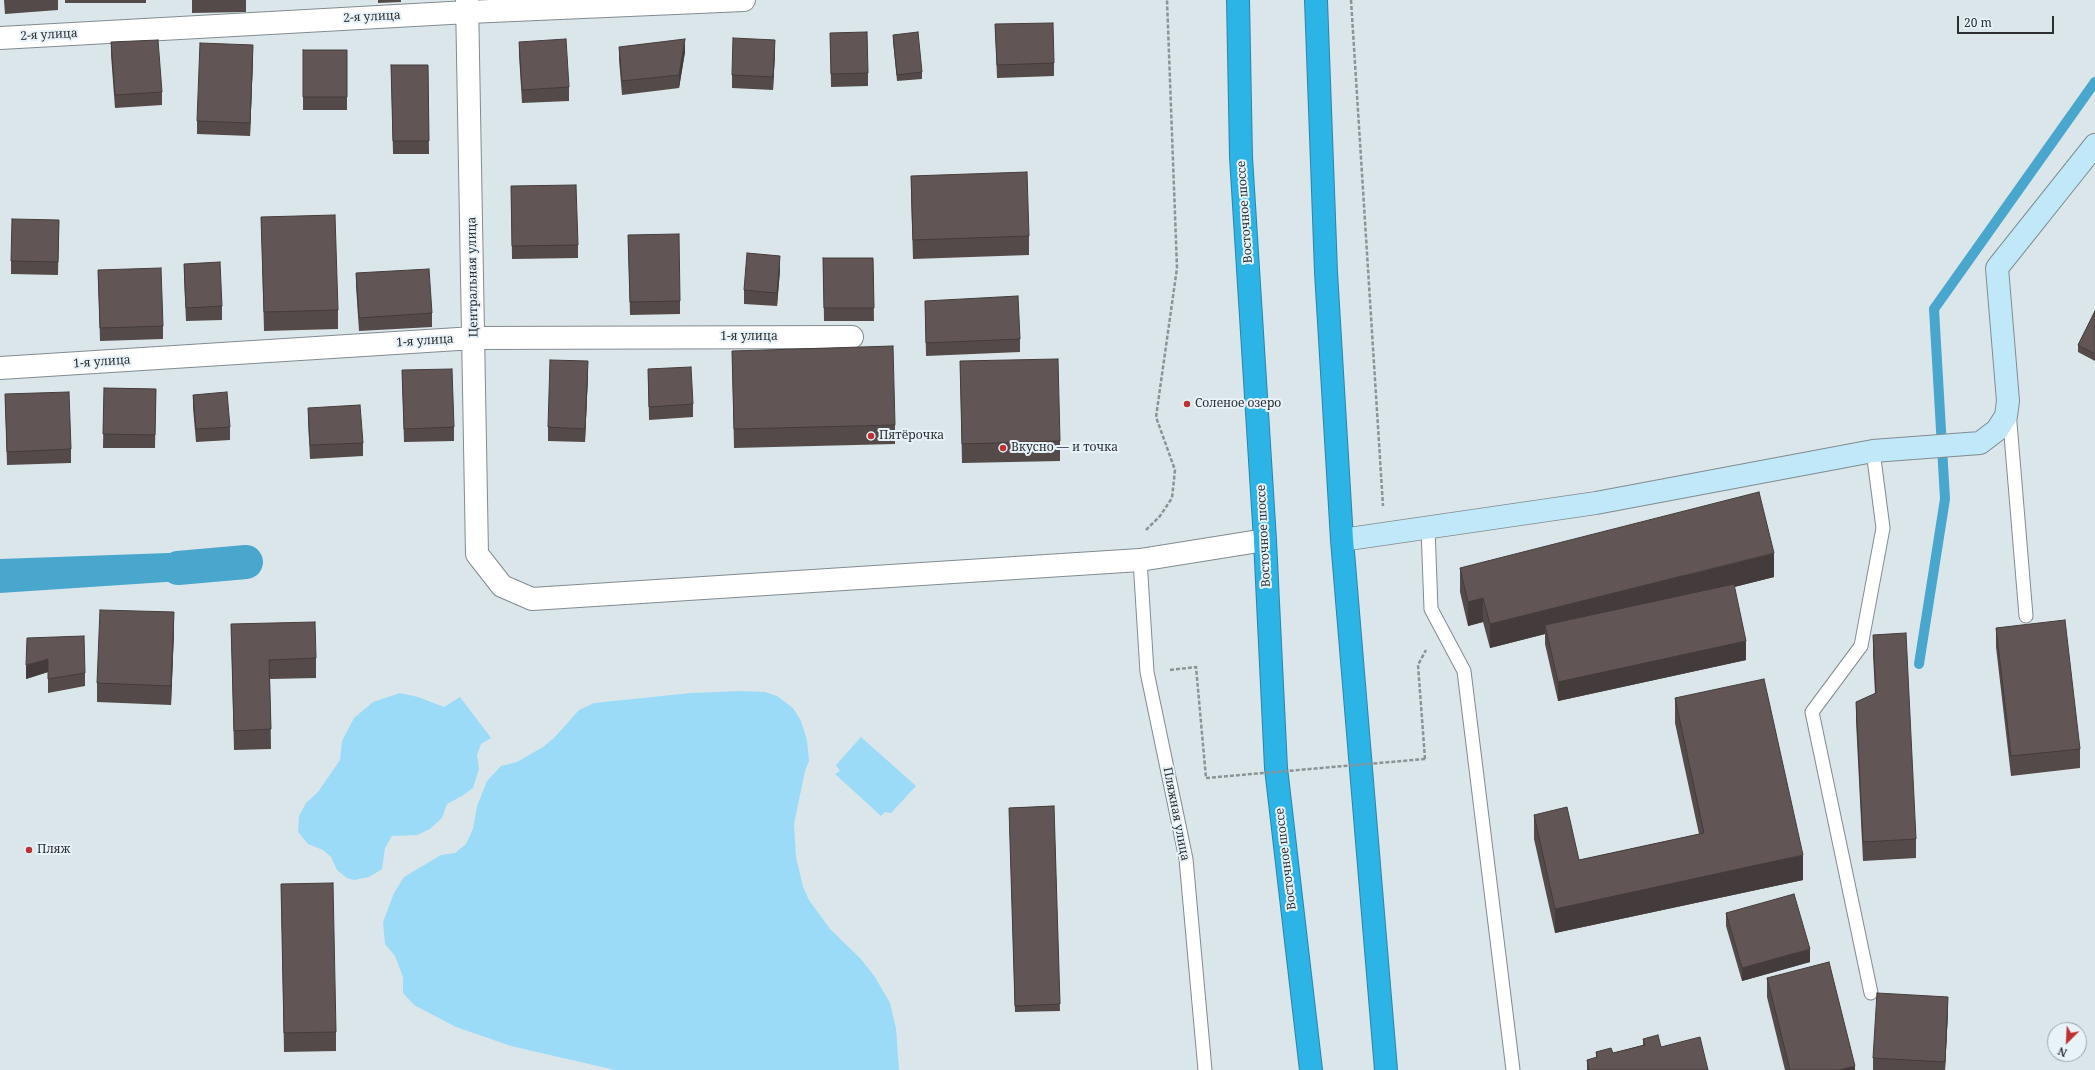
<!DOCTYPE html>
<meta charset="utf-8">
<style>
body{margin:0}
#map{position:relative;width:2095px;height:1070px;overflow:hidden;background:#dbe6eb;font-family:"Noto Serif",serif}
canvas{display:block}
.north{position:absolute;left:2047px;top:1022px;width:40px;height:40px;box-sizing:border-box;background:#e8f3f9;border:1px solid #9ca5a9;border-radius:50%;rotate:204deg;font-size:11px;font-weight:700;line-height:16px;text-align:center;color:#2b2f31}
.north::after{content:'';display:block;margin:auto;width:14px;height:18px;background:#bf3032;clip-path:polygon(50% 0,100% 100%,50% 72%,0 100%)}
.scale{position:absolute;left:1957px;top:16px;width:97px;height:18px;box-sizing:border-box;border:2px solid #2b2f31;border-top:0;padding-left:5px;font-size:12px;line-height:14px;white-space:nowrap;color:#2b2f31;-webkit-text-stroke:3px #e8f3f9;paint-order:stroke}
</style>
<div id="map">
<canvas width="2095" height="1070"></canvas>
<div class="north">N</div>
<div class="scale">20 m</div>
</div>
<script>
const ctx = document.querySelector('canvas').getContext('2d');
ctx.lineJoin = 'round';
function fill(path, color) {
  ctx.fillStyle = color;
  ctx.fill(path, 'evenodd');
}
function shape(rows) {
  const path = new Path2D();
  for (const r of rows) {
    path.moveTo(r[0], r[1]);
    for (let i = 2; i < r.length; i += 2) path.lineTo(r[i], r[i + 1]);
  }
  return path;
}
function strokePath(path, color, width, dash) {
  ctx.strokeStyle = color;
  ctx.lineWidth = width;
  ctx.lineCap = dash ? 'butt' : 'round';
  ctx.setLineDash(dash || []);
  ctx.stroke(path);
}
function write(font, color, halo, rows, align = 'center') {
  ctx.font = font + ' "Noto Serif",serif';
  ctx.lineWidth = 4;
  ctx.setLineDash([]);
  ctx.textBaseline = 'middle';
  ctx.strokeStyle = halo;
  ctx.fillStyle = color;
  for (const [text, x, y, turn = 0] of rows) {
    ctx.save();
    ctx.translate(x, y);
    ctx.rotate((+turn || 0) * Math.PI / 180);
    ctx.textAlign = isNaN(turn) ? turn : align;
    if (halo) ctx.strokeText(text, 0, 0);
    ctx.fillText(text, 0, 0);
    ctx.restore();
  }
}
fill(shape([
 [743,691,765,692,777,696,793,708,801,721,807,740,809,761,805,771,794,824,796,857,803,887,809,900,830,929,860,958,875,977,890,1003,896,1028,899,1070,615,1070,511,1046,456,1027,414,1005,403,993,403,977,395,956,385,944,383,922,394,893,404,877,441,855,455,853,466,844,473,829,477,806,487,781,501,766,517,762,543,747,554,738,579,710,594,703,691,693],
 [400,693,418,697,444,707,460,697,491,738,481,744,477,755,479,769,473,788,462,796,447,804,442,818,430,829,417,835,392,836,385,848,382,869,369,877,354,880,347,878,337,870,331,857,323,850,308,844,298,832,299,816,306,803,318,792,340,760,342,741,354,718,373,702],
 [861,737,916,786,891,813,885,812,881,816,835,774,840,771,836,765]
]), '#9bdbf8');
fill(shape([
 [225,551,226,578,0,593,0,559]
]), '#49a6cc');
strokePath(shape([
 [1919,664,1945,499,1934,309,2095,82]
]), '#49a6cc', 10);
strokePath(shape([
 [178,568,246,562]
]), '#49a6cc', 34);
const lane = shape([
 [2009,411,2026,616],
 [1428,528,1431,609,1464,671,1513,1070],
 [1140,560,1147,672,1186,859,1205,1070],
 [1871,993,1812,712,1861,646,1883,528,1873,451]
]);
const street = shape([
 [467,0,477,554,502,586,532,599,1140,560,1265,540],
 [0,38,468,12,744,0],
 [0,368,474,338,852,337]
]);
const secondary = shape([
 [1342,540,1596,503,1873,451,1980,443,1997,430,2006,416,2008,401,1997,268,2095,145]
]);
const highway = shape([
 [1238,0,1241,157,1265,540,1276,768,1311,1070],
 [1316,0,1326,272,1342,540,1386,1070]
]);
strokePath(lane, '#818b90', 15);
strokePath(street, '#818b90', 24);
strokePath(secondary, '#818b90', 24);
strokePath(highway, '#2c85a7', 24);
strokePath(shape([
 [1351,0,1383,506],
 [1146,530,1160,516,1172,498,1175,470,1156,417,1177,268,1167,0],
 [1170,670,1196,667,1206,778],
 [1425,759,1418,665,1426,650]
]), '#8c9397', 2.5, [4, 2]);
strokePath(lane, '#fff', 13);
strokePath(street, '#fff', 22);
strokePath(secondary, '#c0e8f8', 22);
strokePath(highway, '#2db4e6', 22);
strokePath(shape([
 [1206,778,1425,759]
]), '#8c9397', 2.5, [4, 2]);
fill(shape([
 [4,0,58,0,58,10,5,14],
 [65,0,146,0,146,3,65,3],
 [192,0,246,0,246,12,192,13],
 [378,0,401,0,401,2,378,3],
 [995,24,1054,63,1054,76,997,78],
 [830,33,868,73,868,86,831,87],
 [893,35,922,72,922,79,897,81,893,41],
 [111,42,162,92,162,105,115,108,111,55],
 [519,42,569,87,569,101,522,103,519,55],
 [619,47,685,52,679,88,622,95,619,60],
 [303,50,347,50,347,110,303,110],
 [775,53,773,90,732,88,732,75],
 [253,58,250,136,197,134,197,121],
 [391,65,428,65,429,154,393,154],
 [911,176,1029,236,1029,255,913,259,911,195],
 [511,186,578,245,578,258,512,259],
 [261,217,338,310,338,329,264,331],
 [59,220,58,275,11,274,11,261],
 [628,235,680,301,680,314,630,315],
 [823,258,873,258,874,321,824,321],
 [184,264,222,306,222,320,186,321,184,277],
 [98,270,163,326,163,339,100,341],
 [780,270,777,306,744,304,744,290],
 [356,273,432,313,432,327,359,331,356,286],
 [925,301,1020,339,1020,352,926,356],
 [2095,311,2095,361,2078,352,2078,345],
 [732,351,895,425,895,444,734,448],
 [960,361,1060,441,1060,461,962,463],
 [648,369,693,404,693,417,649,420],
 [402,370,454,427,454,441,404,442],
 [588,374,585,442,548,441,548,427],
 [104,388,156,389,155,448,103,448],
 [5,394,71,449,71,463,7,465],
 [193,395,230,427,230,440,196,442,193,408],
 [308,408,363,443,363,456,310,459,308,421],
 [1460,568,1774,577,1734,587,1746,660,1558,701,1545,644,1545,634,1490,648,1483,622,1468,626,1460,592],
 [231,624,316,658,316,678,270,679,271,749,234,750],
 [1996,628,2080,749,2080,768,2011,776,1996,647],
 [174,631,171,705,97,702,97,683],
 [1873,635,1916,839,1916,858,1863,861,1856,721,1856,702,1875,694,1873,654],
 [26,665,85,673,85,686,48,693,48,672,26,679],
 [1675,698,1803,880,1555,933,1534,839,1534,815,1579,860,1699,834,1675,723],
 [1054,806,1060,1011,1015,1012,1009,808],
 [281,884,336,1032,336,1051,284,1052],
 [1726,913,1810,962,1742,981,1726,926],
 [1767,978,1855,1070,1785,1070,1767,997],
 [1948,1011,1945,1070,1873,1070,1873,1058],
 [1643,1039,1661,1047,1708,1070,1587,1070,1587,1060,1596,1058,1596,1052,1613,1053,1643,1045]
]), '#534a49');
fill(shape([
 [685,39,685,52,679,88,679,75],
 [775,40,775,53,773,90,773,77],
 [253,45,253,58,250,136,250,123],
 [780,256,780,270,777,306,777,293],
 [588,361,588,374,585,442,585,429],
 [1774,553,1774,577,1547,634,1545,625,1545,634,1490,648,1490,624],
 [1483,598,1483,622,1468,626,1468,602],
 [174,612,174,631,171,705,171,686],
 [1746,641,1746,660,1558,701,1558,682],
 [48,659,48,672,26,679,26,665],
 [1803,855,1803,880,1555,933,1555,909],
 [1810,949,1810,962,1742,981,1742,968],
 [1948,997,1948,1011,1945,1070,1945,1062],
 [1855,1066,1855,1070,1839,1070]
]), '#443c3c');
const building = shape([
 [1053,23,1054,63,997,65,995,24,1053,23],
 [867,32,868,73,831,74,830,33,867,32],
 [918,32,922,72,897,75,893,35,918,32],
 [733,38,775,40,773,77,732,75,733,38],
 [566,39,569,87,522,90,519,42,566,39],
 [685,39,679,75,622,81,619,47,685,39],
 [158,40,162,92,115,95,111,42,158,40],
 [200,43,253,45,250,123,197,121,200,43],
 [303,50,347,50,347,97,303,97,303,50],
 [391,65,428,65,429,141,393,141,391,65],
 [1027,172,1029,236,913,240,911,176,1027,172],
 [576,185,578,245,512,246,511,186,576,185],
 [335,215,338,310,264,312,261,217,335,215],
 [12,219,59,220,58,262,11,261,12,219],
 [679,234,680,301,630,302,628,235,679,234],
 [747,253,780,256,777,293,744,290,747,253],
 [823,258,873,258,874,308,824,308,823,258],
 [220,262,222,306,186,308,184,264,220,262],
 [161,268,163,326,100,328,98,270,161,268],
 [429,269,432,313,359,318,356,273,429,269],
 [1018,296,1020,339,926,343,925,301,1018,296],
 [2095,311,2095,354,2078,345,2095,311],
 [893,346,895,425,734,429,732,351,893,346],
 [1058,359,1060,441,962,444,960,361,1058,359],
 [550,360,588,361,585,429,548,427,550,360],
 [691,367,693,404,649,407,648,369,691,367],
 [452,369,454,427,404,429,402,370,452,369],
 [104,388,156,389,155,435,103,434,104,388],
 [69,392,71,449,7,452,5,394,69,392],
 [227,392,230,427,196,429,193,395,227,392],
 [360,405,363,443,310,445,308,408,360,405],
 [1759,492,1774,553,1490,624,1483,598,1468,602,1460,568,1759,492],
 [1734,584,1746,641,1558,682,1545,625,1734,584],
 [100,610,174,612,171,686,97,683,100,610],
 [2065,620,2080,749,2011,756,1996,628,2065,620],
 [315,622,316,658,269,660,271,729,234,731,231,624,315,622],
 [1906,633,1916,839,1863,842,1856,702,1876,693,1873,635,1906,633],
 [84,636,85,673,48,679,48,659,26,665,27,638,84,636],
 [1764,679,1803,855,1555,909,1534,815,1567,807,1579,860,1704,833,1675,698,1764,679],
 [1054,806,1060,1004,1015,1006,1009,808,1054,806],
 [333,883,336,1032,284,1033,281,884,333,883],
 [1794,894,1810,949,1742,968,1726,913,1794,894],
 [1829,962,1855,1066,1839,1070,1790,1070,1767,978,1829,962],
 [1877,993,1948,997,1945,1062,1873,1058,1877,993],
 [1658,1035,1661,1047,1700,1037,1708,1070,1589,1070,1587,1060,1597,1057,1596,1052,1611,1048,1613,1053,1645,1045,1643,1039,1658,1035]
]);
fill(building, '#615655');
strokePath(building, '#443c3c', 1);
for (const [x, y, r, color] of [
 [1187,404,4,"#bf3032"],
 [871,436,4,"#bf3032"],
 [1003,448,4,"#bf3032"],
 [29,850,4,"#bf3032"]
]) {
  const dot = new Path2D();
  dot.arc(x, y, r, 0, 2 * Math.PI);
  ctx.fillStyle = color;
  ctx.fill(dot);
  strokePath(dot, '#e8f3f9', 1.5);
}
write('12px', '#2b2f31', '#e8f3f9', [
 ["2-я улица",372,17,-3],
 ["2-я улица",49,35,-3],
 ["Восточное шоссе",1245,212,-94],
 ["Центральная улица",473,277,-91],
 ["1-я улица",749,337],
 ["1-я улица",425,341,-4],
 ["1-я улица",102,362,-4],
 ["Восточное шоссе",1264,536,-93],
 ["Пляжная улица",1176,814,79],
 ["Восточное шоссе",1286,859,-97]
]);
write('12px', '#2b2f31', '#e8f3f9', [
 ["Соленое озеро",1195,404],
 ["Пятёрочка",879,436],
 ["Вкусно — и точка",1011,448],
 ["Пляж",37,850]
], 'left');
</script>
